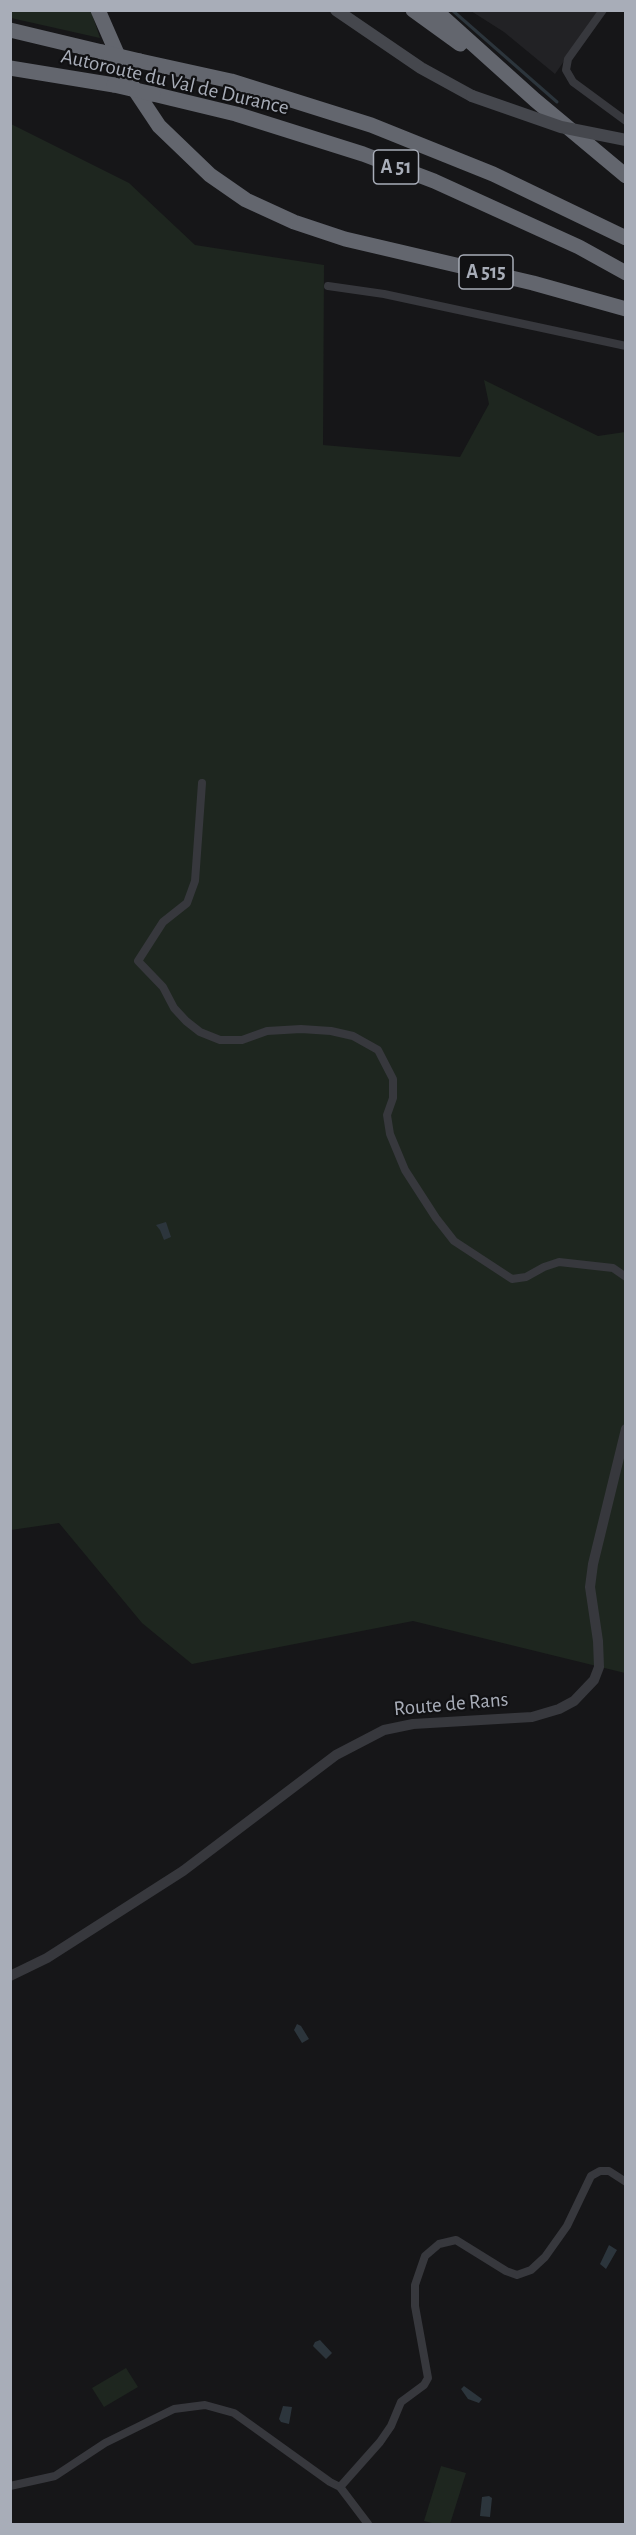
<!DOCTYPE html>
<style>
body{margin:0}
#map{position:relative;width:636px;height:2535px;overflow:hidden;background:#161618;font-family:"Alegreya Sans",sans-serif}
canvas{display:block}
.frame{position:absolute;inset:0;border:12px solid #a8adb8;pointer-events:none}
</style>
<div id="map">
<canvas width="636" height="2535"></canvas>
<div class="frame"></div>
</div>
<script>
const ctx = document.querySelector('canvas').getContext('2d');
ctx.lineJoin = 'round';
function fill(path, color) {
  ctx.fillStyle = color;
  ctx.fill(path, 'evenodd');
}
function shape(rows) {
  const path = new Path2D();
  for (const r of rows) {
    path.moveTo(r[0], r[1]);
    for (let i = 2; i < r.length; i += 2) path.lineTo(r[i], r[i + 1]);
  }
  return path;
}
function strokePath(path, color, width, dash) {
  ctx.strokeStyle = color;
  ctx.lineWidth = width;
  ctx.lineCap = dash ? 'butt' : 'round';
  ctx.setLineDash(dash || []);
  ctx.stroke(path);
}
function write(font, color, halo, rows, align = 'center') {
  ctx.font = font + ' "Alegreya Sans",sans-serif';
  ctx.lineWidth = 4.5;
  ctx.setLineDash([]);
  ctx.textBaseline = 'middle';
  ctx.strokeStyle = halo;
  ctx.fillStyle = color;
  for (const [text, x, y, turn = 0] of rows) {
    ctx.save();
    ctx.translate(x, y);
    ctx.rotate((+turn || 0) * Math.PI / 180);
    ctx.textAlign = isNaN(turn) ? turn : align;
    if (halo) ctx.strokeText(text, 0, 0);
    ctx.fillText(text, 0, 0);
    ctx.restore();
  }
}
fill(shape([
 [471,11,599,11,555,74,504,32]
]), '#222225');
fill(shape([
 [11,11,91,11,100,38,11,18],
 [11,124,129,183,195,245,324,265,323,445,460,457,489,404,484,380,598,436,625,432,625,1676,625,1673,413,1621,192,1664,142,1623,59,1523,11,1530],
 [126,2368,138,2387,104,2407,92,2388],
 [441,2466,466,2473,450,2524,436,2524,424,2521]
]), '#1e261f');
fill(shape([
 [166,1222,171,1237,164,1240,160,1230,156,1225],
 [297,2024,301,2026,309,2039,302,2043,294,2030],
 [609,2245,617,2250,606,2269,600,2264],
 [320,2340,332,2353,326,2359,313,2346,315,2342],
 [464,2386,482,2399,479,2403,468,2399,461,2389],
 [283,2406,292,2407,289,2424,281,2422,279,2419],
 [489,2496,492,2498,490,2517,480,2516,482,2497]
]), '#2c353c');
strokePath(shape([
 [452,10,557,102]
]), '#2c353c', 3);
strokePath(shape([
 [603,10,568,59,566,70,573,82,626,121],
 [328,286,384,294,626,346],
 [202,783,195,881,187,903,163,922,138,961,163,987,174,1008,186,1021,200,1032,220,1040,242,1040,267,1031,301,1029,331,1031,353,1036,378,1050,393,1079,393,1098,387,1115,390,1134,405,1170,436,1218,454,1241,512,1279,526,1277,544,1267,559,1262,613,1268,626,1277],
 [10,2486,55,2476,105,2443,174,2409,205,2405,234,2413,330,2482,340,2487,368,2524],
 [340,2487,380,2442,391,2426,401,2402,424,2385,428,2378,415,2306,415,2285,425,2256,439,2244,456,2240,506,2271,517,2275,531,2270,545,2257,567,2226,591,2176,600,2171,609,2171,626,2182]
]), '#37383d', 8);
strokePath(shape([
 [10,1976,47,1958,183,1871,336,1755,384,1730,413,1724,532,1717,559,1709,574,1701,594,1680,599,1667,598,1641,590,1587,593,1564,626,1429]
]), '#37383d', 10);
strokePath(shape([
 [336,10,421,68,472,96]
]), '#45474d', 12);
strokePath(shape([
 [98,10,129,81,159,126,210,175,246,200,294,222,345,239,533,283,626,309],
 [413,10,460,44],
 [435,10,535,100,626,176],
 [10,30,102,52],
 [140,61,231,81,371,125,493,174,626,238],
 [10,68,114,85],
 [153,94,236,114,363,154,434,181,579,247,626,273]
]), '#63666e', 15);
strokePath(shape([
 [472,96,561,127,626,140]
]), '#45474d', 12);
strokePath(shape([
 [102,52,140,61],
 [114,85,153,94]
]), '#63666e', 15);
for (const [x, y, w] of [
 [396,167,45],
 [486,272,54]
]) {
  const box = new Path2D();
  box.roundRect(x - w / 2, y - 17, w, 34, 4.5);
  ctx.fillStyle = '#111113';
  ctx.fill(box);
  strokePath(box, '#a8adb8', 1.5);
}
write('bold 20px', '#a8adb8', null, [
 ["A 51",396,167],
 ["A 515",486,272]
]);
write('21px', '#a8adb8', '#111113', [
 ["Autoroute du Val de Durance",175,82,13],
 ["Route de Rans",451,1704,-5]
]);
</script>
